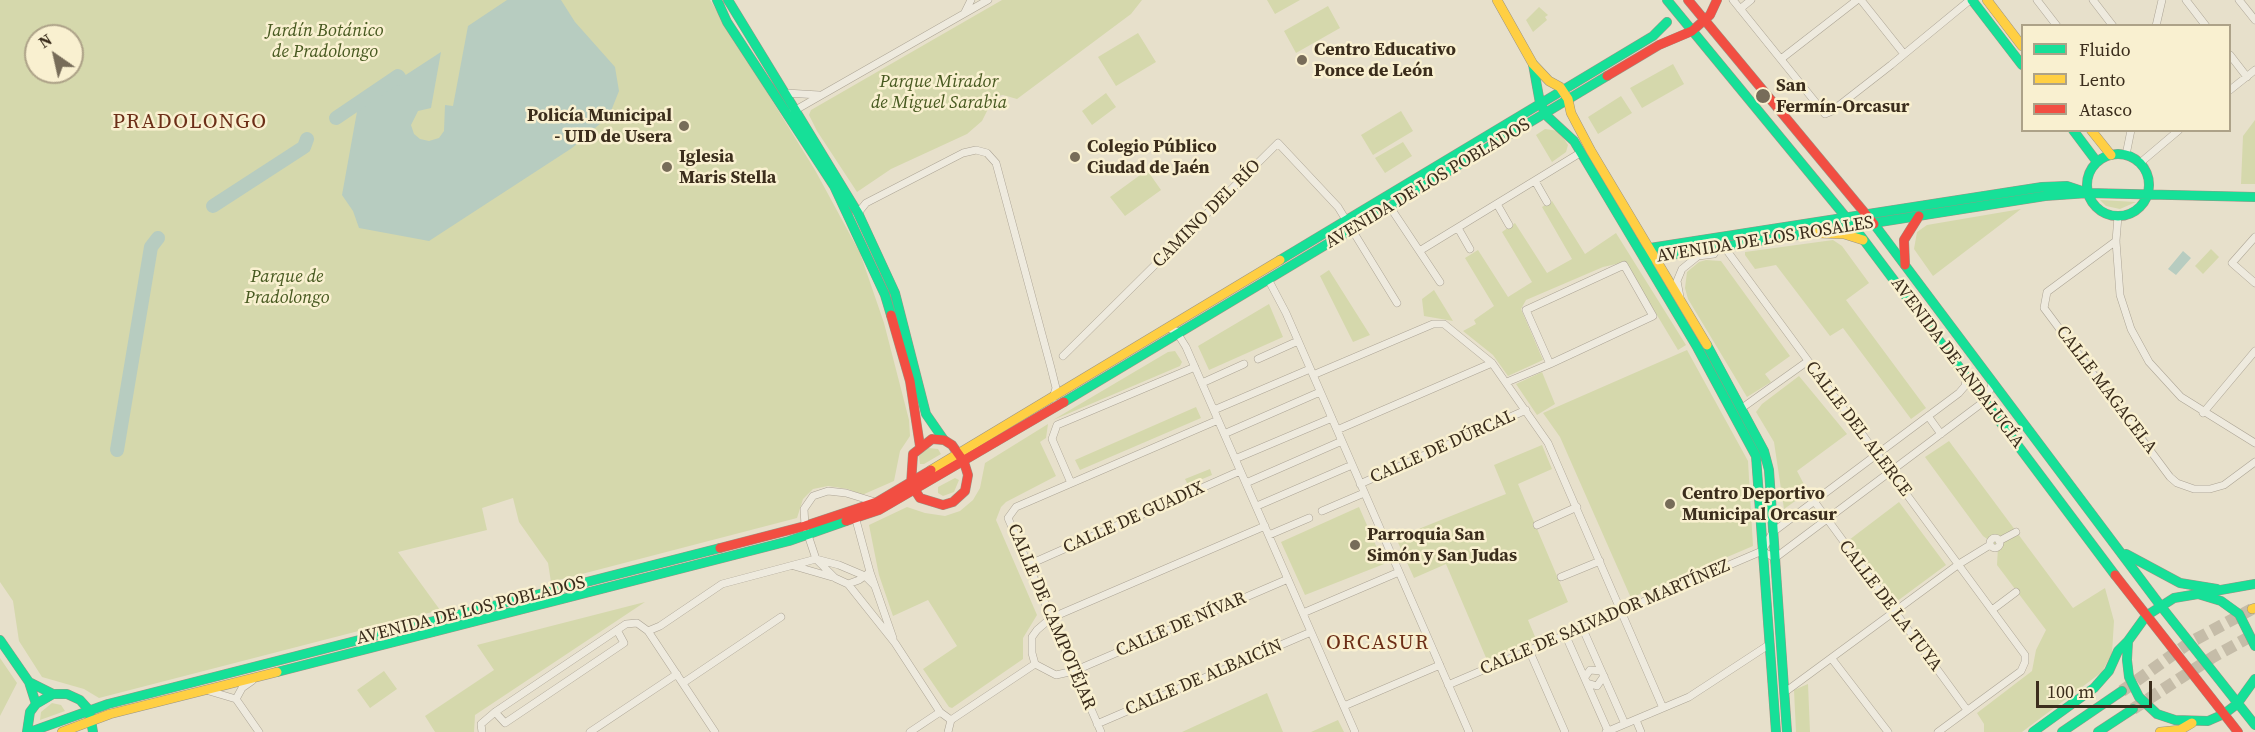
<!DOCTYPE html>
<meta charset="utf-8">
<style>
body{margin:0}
#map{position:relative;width:2255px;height:732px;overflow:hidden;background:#e7e0cb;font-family:"Source Serif 4",serif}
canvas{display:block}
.legend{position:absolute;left:2021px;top:24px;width:210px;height:108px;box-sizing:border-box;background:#f9f0d0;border:2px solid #ada288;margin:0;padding:8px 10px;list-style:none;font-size:18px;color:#3b2d1c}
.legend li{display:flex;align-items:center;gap:12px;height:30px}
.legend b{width:30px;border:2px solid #ada288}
.north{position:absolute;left:24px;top:24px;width:60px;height:60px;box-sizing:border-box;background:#f9f0d0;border:2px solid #ada288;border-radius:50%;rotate:326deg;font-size:16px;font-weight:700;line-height:24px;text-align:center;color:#3b2d1c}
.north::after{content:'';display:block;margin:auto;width:21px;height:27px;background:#776c59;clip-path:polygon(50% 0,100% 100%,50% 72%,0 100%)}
.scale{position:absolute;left:2036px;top:681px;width:116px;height:27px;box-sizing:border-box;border:3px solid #3b2d1c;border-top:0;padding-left:8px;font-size:18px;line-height:21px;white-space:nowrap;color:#3b2d1c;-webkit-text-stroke:4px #f9f0d0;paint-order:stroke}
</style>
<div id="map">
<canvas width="2255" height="732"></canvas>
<ul class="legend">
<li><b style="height:8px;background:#16e098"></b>Fluido</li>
<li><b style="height:8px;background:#ffcf43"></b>Lento</li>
<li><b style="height:8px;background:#f24e42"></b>Atasco</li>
</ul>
<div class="north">N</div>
<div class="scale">100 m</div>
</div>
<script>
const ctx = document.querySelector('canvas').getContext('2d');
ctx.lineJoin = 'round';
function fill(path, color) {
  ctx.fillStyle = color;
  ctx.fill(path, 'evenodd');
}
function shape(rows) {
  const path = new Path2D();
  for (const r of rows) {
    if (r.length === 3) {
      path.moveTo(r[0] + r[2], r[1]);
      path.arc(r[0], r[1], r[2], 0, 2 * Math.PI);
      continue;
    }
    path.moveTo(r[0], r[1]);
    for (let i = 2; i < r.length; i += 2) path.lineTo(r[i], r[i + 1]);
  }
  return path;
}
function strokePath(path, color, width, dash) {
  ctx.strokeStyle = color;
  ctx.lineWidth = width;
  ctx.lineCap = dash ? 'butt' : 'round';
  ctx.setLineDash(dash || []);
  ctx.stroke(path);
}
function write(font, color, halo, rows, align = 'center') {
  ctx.font = font + ' "Source Serif 4",serif';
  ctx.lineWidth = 5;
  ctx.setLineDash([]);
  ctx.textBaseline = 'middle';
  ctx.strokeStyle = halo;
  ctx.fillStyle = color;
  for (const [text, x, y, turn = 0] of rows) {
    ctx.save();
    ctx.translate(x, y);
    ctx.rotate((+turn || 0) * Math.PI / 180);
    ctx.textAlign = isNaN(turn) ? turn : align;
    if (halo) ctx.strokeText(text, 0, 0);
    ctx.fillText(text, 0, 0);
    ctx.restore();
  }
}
fill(shape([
 [0,0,710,0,815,170,860,253,884,323,909,420,910,436,900,451,894,481,862,495,848,489,828,486,813,489,803,499,797,518,551,582,548,563,519,522,513,498,482,508,487,530,398,552,440,610,99,698,84,689,42,677,19,641,13,601,0,582],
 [36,36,72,36,72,72,36,72],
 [1002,0,1142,0,1131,14,1017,99,1003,95,994,97,982,121,967,134,891,169,857,192,817,131,809,115,811,110],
 [1267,0,1300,0,1275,14],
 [1328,6,1340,28,1296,53,1284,31],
 [1539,7,1548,15,1545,17,1547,20,1533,32,1526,20],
 [1138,33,1156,62,1116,86,1098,57],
 [1673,64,1684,84,1642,108,1630,88],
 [1106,93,1116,107,1092,125,1082,111],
 [1621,96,1632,113,1598,134,1588,117],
 [1401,111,1413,131,1373,155,1361,135],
 [2255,120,2255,184,2241,184,2243,136],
 [1545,129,1559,131,1568,145,1566,152,1552,162,1536,135],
 [1403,142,1412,156,1385,173,1375,158],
 [1147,170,1161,190,1125,216,1110,197],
 [2100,200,2136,202,2120,209,2106,206],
 [1552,201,1585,254,1616,233,1686,345,1678,350,1625,262,1603,267,1526,300,1521,309,1543,360,1508,376,1493,355,1463,331,1476,324,1474,320,1494,306,1465,258,1478,250,1508,297,1532,282,1502,232,1515,223,1547,273,1572,259,1542,207],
 [2021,209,1933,276,1914,249,1917,232,1927,225],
 [1833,240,1842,246,1869,283,1846,300,1926,408,1911,419,1843,328,1830,336,1776,265,1755,269,1745,255,1745,252],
 [2211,249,2219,257,2203,274,2195,266],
 [1706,260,1721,261,1790,356,1765,374,1771,382,1747,397,1688,299,1685,288,1687,272,1699,262],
 [1329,270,1370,335,1353,342,1320,276],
 [1434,290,1453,321,1424,316,1422,299],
 [1269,304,1283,337,1209,370,1198,346],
 [1687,350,1748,461,1753,546,1631,598,1560,437,1543,413],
 [1175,351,1182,362,1180,366,1053,420,1168,352],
 [1542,372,1555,404,1537,415,1516,384],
 [1799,376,1847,434,1797,471,1808,492,1784,509,1774,442,1756,412,1762,404],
 [1196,407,1201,418,1080,470,1075,460],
 [1048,424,1046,438,1040,442,1056,476,1006,502,1001,507,996,520,1037,615,1023,638,1023,659,952,708,949,707,923,669,957,646,928,600,893,616,879,575,869,525,907,507,925,513,945,516,960,511,973,500,980,488,985,463],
 [1949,441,2073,608,2105,588,2114,621,2112,653,2102,672,2022,732,1984,732,1984,724,1977,713,2032,671,2036,650,2046,630,1997,565,1998,547,1983,536,1925,457],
 [1542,445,1552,469,1518,484,1568,602,1528,620,1536,639,1487,660,1446,564,1414,578,1396,538,1506,494,1494,465],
 [928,448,938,449,941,454,924,464,920,464,919,456],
 [1210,469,1212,475,1188,485,1185,479],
 [955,478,959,480,954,492,943,496,938,493,938,487],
 [1899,502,1946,565,1896,602,1849,540],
 [1359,507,1384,564,1305,595,1281,542],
 [645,602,475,715,474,732,435,732,425,716,494,670,477,645],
 [0,658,17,683,0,716],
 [384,671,397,689,370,708,357,690],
 [1808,684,1810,732,1796,732,1794,690],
 [1267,693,1283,732,1182,732],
 [52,703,61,705,65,711,40,720,41,712],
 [1338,720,1344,732,1311,732]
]), '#d5d8ac');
fill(shape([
 [507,0,561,0,575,22,615,67,619,91,609,116,572,148,429,241,359,228,353,211,342,195,358,106,441,52,431,108,418,111,411,125,414,134,420,139,429,141,439,138,444,131,445,105,453,106,468,26],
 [2183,251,2191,258,2176,275,2168,269]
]), '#b7ccc0');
strokePath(shape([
 [336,118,398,76,400,79],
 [213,206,304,147,307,139],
 [117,450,151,247,158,238]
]), '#b7ccc0', 14);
strokePath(shape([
 [2122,691,2189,643,2252,609],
 [2133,709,2213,657,2255,634]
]), '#c5bca8', 12, [12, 6]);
const street = shape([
 [1733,0,1825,114,1832,111,1891,65,1970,0],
 [1861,0,1904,54],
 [2037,0,2057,26],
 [2093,0,2113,26],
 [2186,0,2206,26],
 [2239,0,2255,20],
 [1740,9,1751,0],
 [965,12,971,0],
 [2156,26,2162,0],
 [2230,55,2247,77],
 [1781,59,1857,0],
 [2230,90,2255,70],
 [786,93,819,95],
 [792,112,988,0],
 [2126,155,2131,130],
 [2140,163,2179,130],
 [1535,181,1547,202],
 [1388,204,1440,282],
 [1497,204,1509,225],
 [858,213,866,203,963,153,976,150,987,153,996,163,1051,368,1056,388,1053,398],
 [2118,216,2116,241,2120,295,2131,329,2149,362,2181,397,2255,443],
 [1458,228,1470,249],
 [2255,237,2232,263,2255,283],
 [2116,241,2047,292,2044,308,2170,477,2177,483,2194,489,2210,489,2224,485,2255,462],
 [1725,248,2025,655,2025,662,2021,671,1938,732],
 [1421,250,1580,153],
 [1268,279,1286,313,1469,732],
 [1680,297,1677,281,1682,269,1698,256,1714,254,1716,249],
 [1168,328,1176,331,1186,347,1355,732],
 [1063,356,1278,143,1338,207,1397,303],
 [1258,359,1298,341],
 [1313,375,1433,324,1444,324,1492,363,1548,443,1663,708],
 [1507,382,1550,364,1653,316,1624,265,1526,310,1550,364],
 [1202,383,1244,364],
 [1742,408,1808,361],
 [1214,410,1310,369],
 [2203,413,2255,351],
 [1928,416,1941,434],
 [1337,430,1492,363],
 [1224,434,1320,392],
 [1235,459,1332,418],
 [1071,483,1052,439,1057,425,1195,367],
 [1246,483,1342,441],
 [1360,484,1526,410],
 [1814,501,1967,710],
 [1257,506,1352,465],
 [1322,511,1364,493],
 [852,516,856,520,870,572,893,638],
 [1537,525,1577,507],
 [1265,526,1051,618,1037,630,1032,637,1032,653,1035,664,1056,675,1074,671,1288,579],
 [1269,535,1309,518],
 [1995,543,5],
 [1999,541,2016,532],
 [1762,551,1775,558,1986,400,1993,382],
 [1762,551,1773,532,1959,393,1965,386,1967,375],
 [1028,565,1240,471],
 [794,566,832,577],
 [870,572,859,580,848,584,835,578,816,559,805,526,804,509,813,496,828,491,846,493,872,501],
 [1561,577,1600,561],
 [848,584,895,643,940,712,951,720],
 [1992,610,2016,592],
 [1303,613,1399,572],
 [1582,627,1625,724],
 [648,631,660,626,722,584,816,559,839,565,865,576,874,585],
 [1565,634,1608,731],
 [1529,650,1565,732],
 [1832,659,1888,732],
 [1585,677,1590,670,1601,671],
 [683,683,781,617],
 [1587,683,1597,686,1604,676],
 [1448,685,1762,551],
 [209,691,236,699,259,732],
 [1785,692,1959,564,1990,545],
 [236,699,242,688,252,681],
 [1344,706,1440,665],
 [495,712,505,723,624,643,617,630],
 [1636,720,1641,732],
 [1097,724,1311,632],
 [482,732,481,724,495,712,626,624,637,623,648,631,715,732],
 [590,732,677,674],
 [910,732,940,712],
 [948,732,951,720,1035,664],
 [1101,732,1008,518,1016,507,1218,420],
 [1606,732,1689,697,1770,644]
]);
const fast = shape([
 [717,0,727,22,834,186,885,295,891,315],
 [728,0,858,213,895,293,926,414,944,440],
 [1667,0,1854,227,2115,575],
 [1972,0,2022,65],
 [1533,64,1540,103,1548,117,1574,141,1697,347,1756,456,1776,732],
 [2073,130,2097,162],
 [2118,185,31],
 [1874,224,2160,605,2255,725],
 [1648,251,1650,248,2042,187,2067,186,2082,191],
 [1651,258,2045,196,2088,193,2255,197],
 [1280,260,1653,36,1667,22],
 [1707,345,1764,451,1769,470,1787,732],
 [1064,402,1607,76],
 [2126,554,2180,583,2217,589],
 [2198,594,2255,584],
 [0,640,29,682,36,704],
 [2255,646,2239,614,2221,601,2198,594,2174,598,2146,616,2128,641,2127,660,2129,677,2139,697,2157,714,2175,720,2208,721,2224,714,2237,704,2255,679],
 [277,672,789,541,846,521],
 [29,682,53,694],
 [27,732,30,712,36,704,53,694,67,694,80,700,89,710,93,732],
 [30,732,108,704,720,548],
 [2033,732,2094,688,2109,671,2118,651,2128,641],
 [2062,732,2122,691],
 [2098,732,2133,709]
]);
const slow = shape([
 [1497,0,1533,64,1549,81,1560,87,1568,99,1571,113,1591,151,1707,345],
 [1987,0,2022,46],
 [2091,130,2111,155],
 [1816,233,1844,234,1863,240],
 [931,470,1280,260],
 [2252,609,2255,608],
 [62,732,110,714,277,672],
 [2160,732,2180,730,2192,723]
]);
const jam = shape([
 [1688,0,1874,224],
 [1607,76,1659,45,1692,31,1710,15,1717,0],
 [1905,265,1904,240,1919,216],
 [891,315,910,381,920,446],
 [932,439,944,440,952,445,964,462,968,475,965,491,953,502,943,505,920,498,911,484,913,454,932,439],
 [846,521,879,510,1064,402],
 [720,548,805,526,877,502,931,470],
 [2115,575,2238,732]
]);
strokePath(street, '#aca495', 8);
strokePath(fast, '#9b9485', 10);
strokePath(slow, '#9b9485', 10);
strokePath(jam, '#9b9485', 10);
strokePath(street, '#eeeade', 7);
strokePath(fast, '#16e098', 9);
strokePath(slow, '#ffcf43', 9);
strokePath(jam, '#f24e42', 9);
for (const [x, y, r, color] of [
 [1302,60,6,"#776c59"],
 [1763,96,8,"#776c59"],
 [684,126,6,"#776c59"],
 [1075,157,6,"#776c59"],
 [667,167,6,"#776c59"],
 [1670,504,6,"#776c59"],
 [1355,545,6,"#776c59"]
]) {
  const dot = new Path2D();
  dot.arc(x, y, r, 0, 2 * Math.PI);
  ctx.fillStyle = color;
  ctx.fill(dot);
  strokePath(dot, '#f9f0d0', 2);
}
write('italic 18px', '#475920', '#f9f0d0', [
 ["Jardín Botánico",325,31],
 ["de Pradolongo",325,52],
 ["Parque Mirador",939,82],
 ["de Miguel Sarabia",939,103],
 ["Parque de",287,277],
 ["Pradolongo",287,298]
]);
write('bold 18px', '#3b2d1c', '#f9f0d0', [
 ["Centro Educativo",1314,50],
 ["Ponce de León",1314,71],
 ["San",1776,86],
 ["Fermín-Orcasur",1776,107],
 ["Policía Municipal",672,116,"right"],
 ["- UID de Usera",672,137,"right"],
 ["Colegio Público",1087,147],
 ["Ciudad de Jaén",1087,168],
 ["Iglesia",679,157],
 ["Maris Stella",679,178],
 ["Centro Deportivo",1682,494],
 ["Municipal Orcasur",1682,515],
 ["Parroquia San",1367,535],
 ["Simón y San Judas",1367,556]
], 'left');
write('18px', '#3b2d1c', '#f9f0d0', [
 ["AVENIDA DE LOS POBLADOS",1428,184,-31],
 ["CAMINO DEL RÍO",1207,214,-45],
 ["AVENIDA DE LOS ROSALES",1765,240,-9],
 ["AVENIDA DE ANDALUCÍA",1957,363,53],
 ["CALLE MAGACELA",2106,390,53],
 ["CALLE DEL ALERCE",1858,429,53],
 ["CALLE DE DÚRCAL",1443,447,-24],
 ["CALLE DE GUADIX",1134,518,-24],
 ["CALLE DE LA TUYA",1890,606,53],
 ["AVENIDA DE LOS POBLADOS",471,611,-14],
 ["CALLE DE CAMPOTÉJAR",1051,617,67],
 ["CALLE DE SALVADOR MARTÍNEZ",1605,618,-23],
 ["CALLE DE NÍVAR",1181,625,-23],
 ["CALLE DE ALBAICÍN",1204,678,-23]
]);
ctx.letterSpacing = '1.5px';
write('21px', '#6c2e17', '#f9f0d0', [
 ["PRADOLONGO",190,123],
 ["ORCASUR",1378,644]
]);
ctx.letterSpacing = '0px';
</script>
